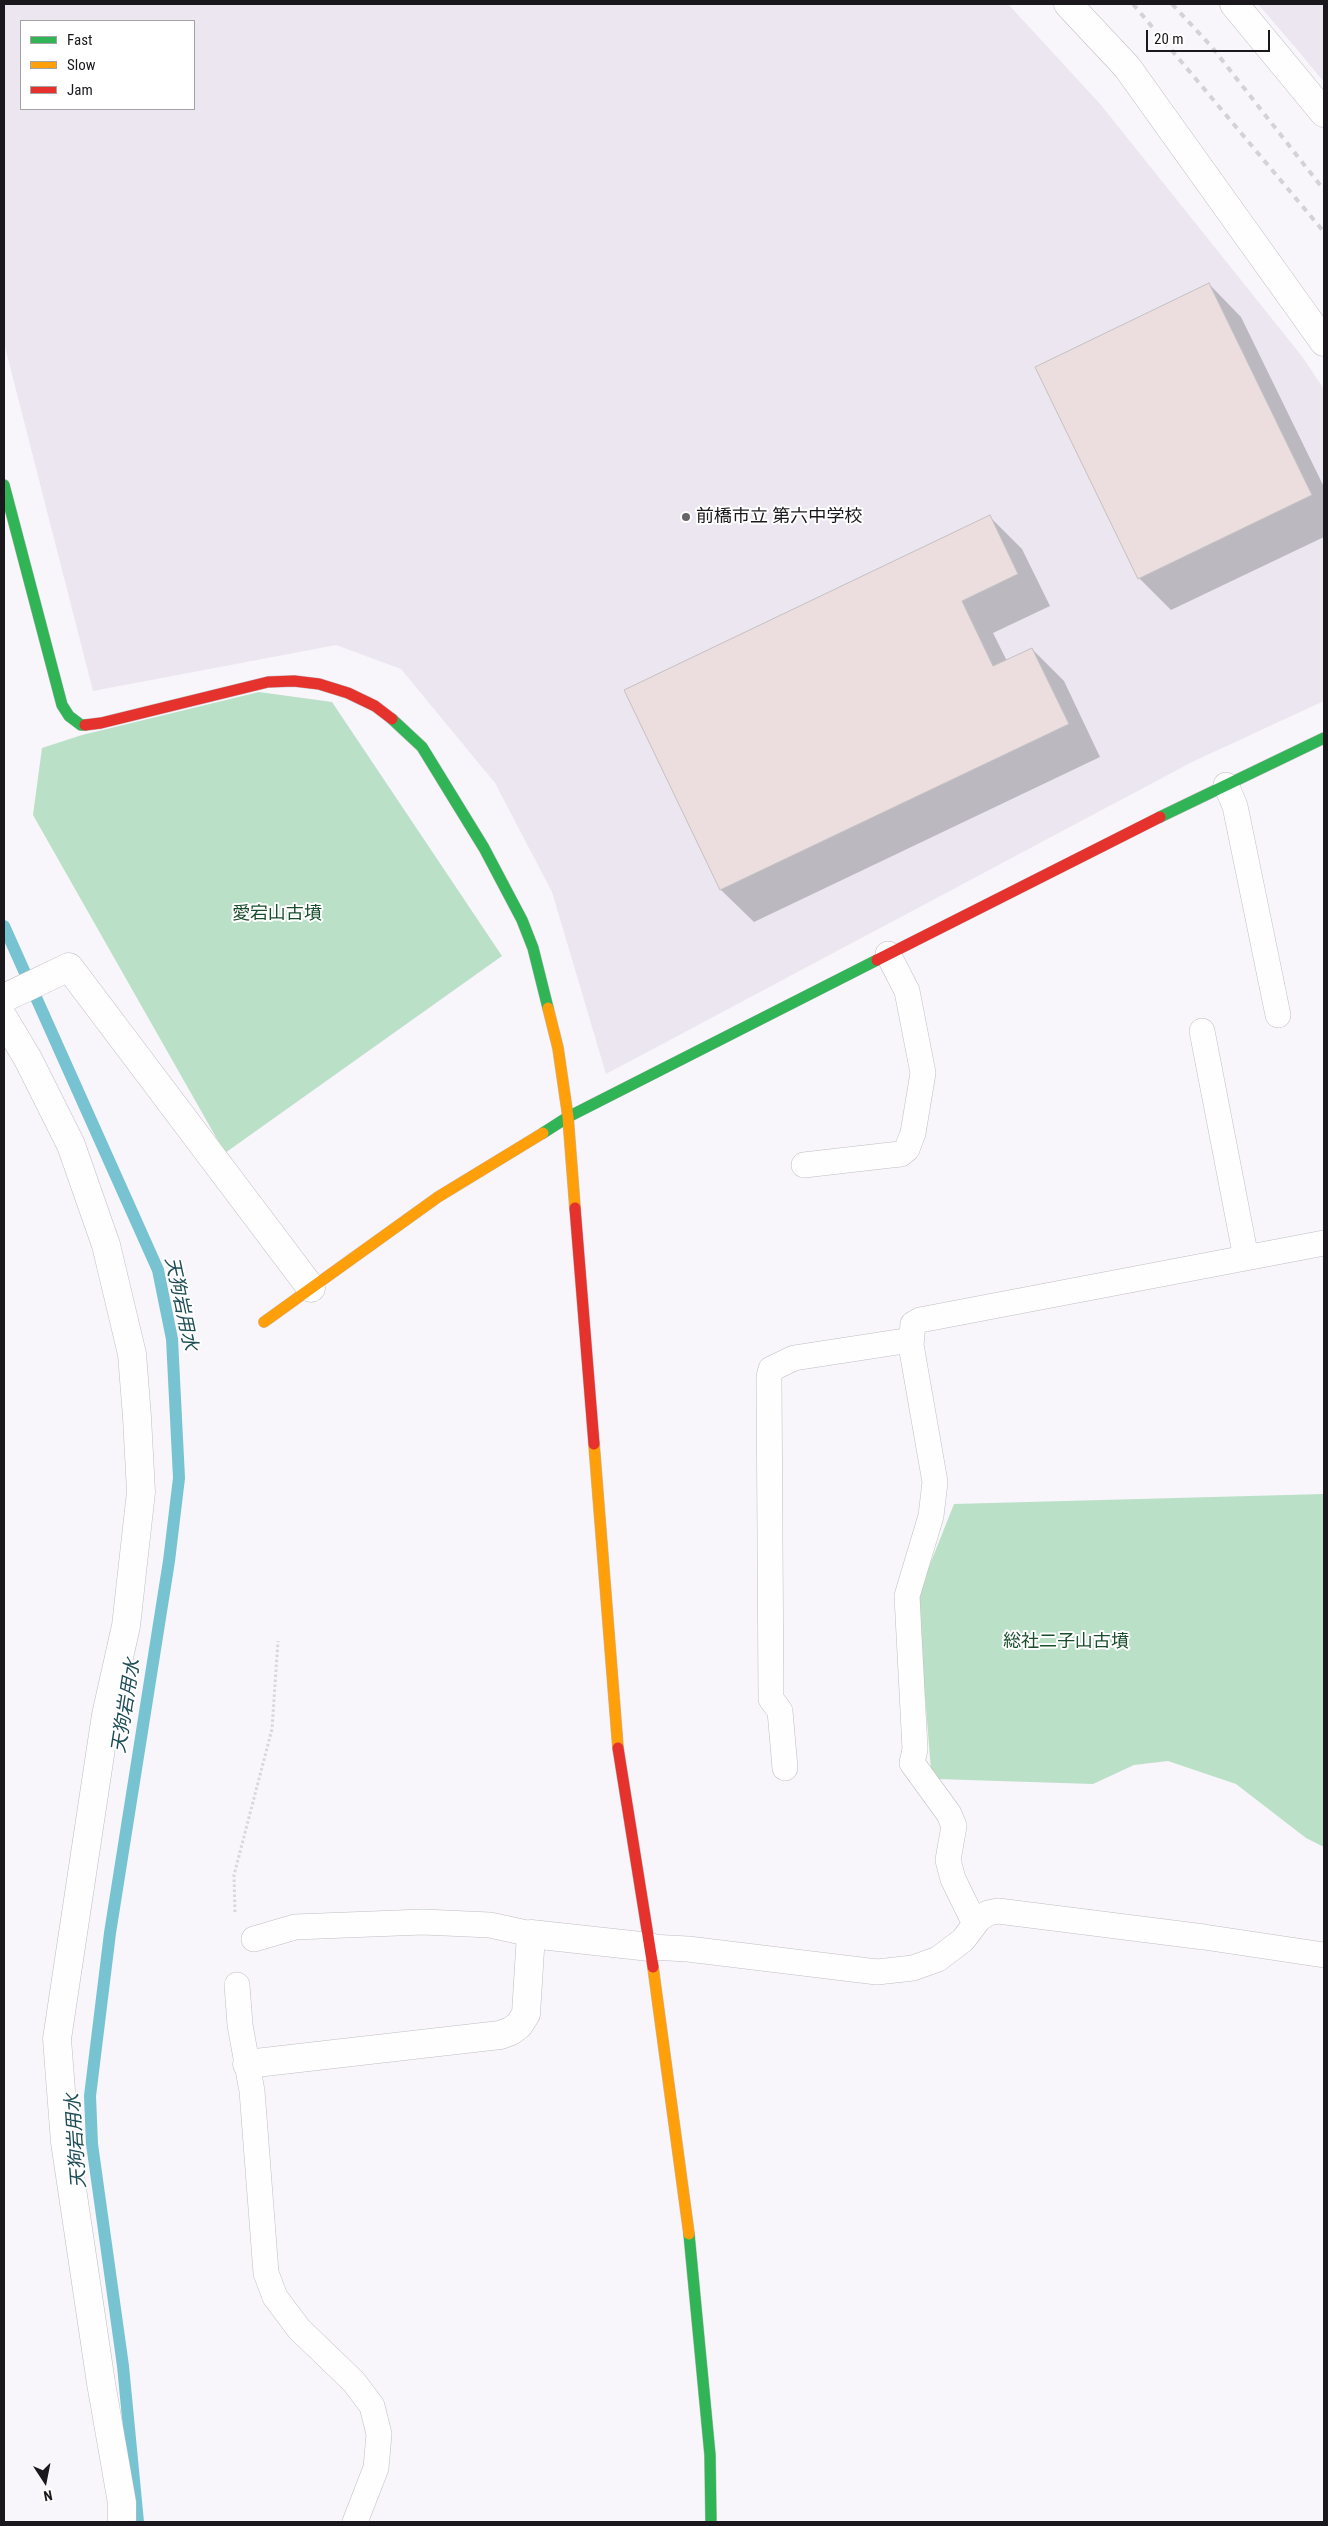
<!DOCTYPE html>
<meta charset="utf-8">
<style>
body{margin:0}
#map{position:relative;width:1328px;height:2526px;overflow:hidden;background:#f8f5fb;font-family:"Roboto Condensed",sans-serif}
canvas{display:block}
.frame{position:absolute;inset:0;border:5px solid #1a181c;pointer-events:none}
.legend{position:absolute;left:20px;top:20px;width:175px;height:90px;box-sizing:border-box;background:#fff;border:1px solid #a3a3a4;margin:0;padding:6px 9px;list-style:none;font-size:15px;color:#1a181c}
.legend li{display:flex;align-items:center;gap:10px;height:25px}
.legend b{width:25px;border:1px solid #a3a3a4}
.north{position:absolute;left:20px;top:2456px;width:50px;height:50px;-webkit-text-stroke:4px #fff;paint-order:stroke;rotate:169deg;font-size:14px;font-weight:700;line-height:20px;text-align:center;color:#1a181c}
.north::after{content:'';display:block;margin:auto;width:18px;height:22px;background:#1a181c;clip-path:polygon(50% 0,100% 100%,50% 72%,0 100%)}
.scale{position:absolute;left:1146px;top:30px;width:124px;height:22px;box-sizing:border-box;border:2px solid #1a181c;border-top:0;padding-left:6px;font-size:15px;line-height:18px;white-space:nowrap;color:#1a181c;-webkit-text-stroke:4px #fff;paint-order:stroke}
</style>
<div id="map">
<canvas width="1328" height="2526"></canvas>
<div class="frame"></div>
<ul class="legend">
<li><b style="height:6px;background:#30b455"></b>Fast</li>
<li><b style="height:6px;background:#ff9f0a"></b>Slow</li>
<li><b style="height:6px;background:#e5322d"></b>Jam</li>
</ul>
<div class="north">N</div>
<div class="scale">20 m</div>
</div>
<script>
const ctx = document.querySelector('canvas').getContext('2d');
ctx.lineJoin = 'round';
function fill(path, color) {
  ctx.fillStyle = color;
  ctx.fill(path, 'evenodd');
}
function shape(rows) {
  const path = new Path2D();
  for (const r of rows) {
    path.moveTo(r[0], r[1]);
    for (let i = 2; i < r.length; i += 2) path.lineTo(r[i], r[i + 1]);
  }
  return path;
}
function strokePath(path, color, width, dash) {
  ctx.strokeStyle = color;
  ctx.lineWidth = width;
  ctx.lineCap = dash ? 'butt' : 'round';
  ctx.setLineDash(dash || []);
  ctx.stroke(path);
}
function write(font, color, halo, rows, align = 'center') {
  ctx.font = font + ' "Roboto Condensed","Noto Sans JP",sans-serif';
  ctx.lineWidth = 4;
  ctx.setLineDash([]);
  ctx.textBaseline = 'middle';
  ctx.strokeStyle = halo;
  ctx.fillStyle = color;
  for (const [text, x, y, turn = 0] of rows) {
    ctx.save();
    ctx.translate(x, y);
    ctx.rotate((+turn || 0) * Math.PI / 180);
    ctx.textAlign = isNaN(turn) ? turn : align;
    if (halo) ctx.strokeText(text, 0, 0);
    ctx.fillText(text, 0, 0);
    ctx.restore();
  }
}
fill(shape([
 [4,4,1008,4,1101,105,1301,355,1324,389,1324,701,1192,762,606,1074,552,892,495,783,401,669,336,645,93,691,4,343],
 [21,21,194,21,194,109,21,109],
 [1258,4,1324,4,1324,82,1295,47]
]), '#ece6f1');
fill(shape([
 [259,692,332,702,502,956,225,1153,33,815,42,748,82,735],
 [1324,1494,1324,1847,1306,1838,1236,1784,1168,1761,1134,1765,1093,1784,937,1779,931,1770,917,1597,954,1504]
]), '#bae0c7');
fill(shape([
 [1209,284,1241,317,1324,487,1324,537,1171,610,1139,578],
 [990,517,1022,549,1050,606,993,633,1007,661,1032,649,1064,681,1100,757,754,922,721,890,626,691]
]), '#0003');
strokePath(shape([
 [4,926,158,1270,172,1339,179,1478,169,1561,110,1933,90,2096,92,2144,123,2366,138,2522]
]), '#77c3d2', 12);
const building = shape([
 [1209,283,1312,495,1138,579,1035,367,1209,283],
 [990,515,1018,574,962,601,993,666,1032,648,1069,724,720,890,624,690,990,515]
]);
fill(building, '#ecdede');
strokePath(building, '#c4c1c3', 1);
const lane = shape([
 [1226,785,1235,806,1278,1015],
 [1202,1031,1246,1258],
 [804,1165,891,1155,901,1154,907,1149,913,1133,923,1073,907,991,888,954],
 [785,1768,780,1711,771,1699,769,1377,771,1369,794,1358,911,1340],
 [975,1924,953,1879,948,1860,954,1826,949,1814,912,1763,915,1749,907,1596,931,1516,935,1482,911,1345,913,1324,920,1320,1324,1243],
 [254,1939,295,1927,423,1922,490,1925,531,1934],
 [650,1947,688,1949,877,1972,913,1968,938,1959,963,1940,979,1919,988,1913,998,1911,1204,1937,1324,1955],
 [237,1985,240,2025,252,2091,266,2273,275,2297,299,2329,354,2382,372,2406,379,2434,376,2468,355,2522]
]);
const street = shape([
 [1068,4,1127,67,1324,342],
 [1234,4,1324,113],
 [4,998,69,967,311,1288],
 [4,1019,28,1059,71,1145,106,1245,132,1354,137,1417,141,1492,126,1626,106,1715,57,2039,65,2142,101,2383,122,2503,122,2522],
 [247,2064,500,2035,511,2031,519,2025,526,2014,531,1934,650,1947]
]);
const fast = shape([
 [4,485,62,705,69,716,81,725,85,725],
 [392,719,422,747,484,848,522,920,533,948,548,1008],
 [1160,817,1324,738],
 [543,1133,568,1117,877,960],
 [689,2234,710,2455,711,2522]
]);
const slow = shape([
 [548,1008,558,1048,568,1117,575,1208],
 [264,1322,438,1197,543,1133],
 [594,1444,618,1748],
 [653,1967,689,2234]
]);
const jam = shape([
 [85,725,101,723,268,682,294,681,319,684,348,693,375,706,392,719],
 [877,960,1160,817],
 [575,1208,594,1444],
 [618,1748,653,1967]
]);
strokePath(lane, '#c0bec2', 26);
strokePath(street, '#c0bec2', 29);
strokePath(fast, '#c0bec2', 12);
strokePath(slow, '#c0bec2', 12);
strokePath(jam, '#c0bec2', 12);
strokePath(shape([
 [235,1912,234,1875,272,1729,278,1641]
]), '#d8d7d9', 3, [2.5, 2.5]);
strokePath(lane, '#fefefe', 25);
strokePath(street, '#fefefe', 28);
strokePath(fast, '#30b455', 11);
strokePath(slow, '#ff9f0a', 11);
strokePath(jam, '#e5322d', 11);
strokePath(shape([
 [1133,4,1324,232],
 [1172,4,1211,46,1324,190]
]), '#d3d2d4', 4, [6, 6]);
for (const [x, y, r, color] of [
 [686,517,5,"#68656a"]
]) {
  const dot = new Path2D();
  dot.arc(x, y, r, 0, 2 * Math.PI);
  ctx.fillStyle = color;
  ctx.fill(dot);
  strokePath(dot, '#fff', 2);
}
write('18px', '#1a181c', '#fff', [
 ["前橋市立 第六中学校",696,517]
], 'left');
write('18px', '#1a4d2c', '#fff', [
 ["愛宕山古墳",277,914],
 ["総社二子山古墳",1066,1642]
]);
write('italic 19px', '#1d4c55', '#fff', [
 ["天狗岩用水",180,1304,78],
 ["天狗岩用水",127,1706,-81],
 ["天狗岩用水",77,2141,-94]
]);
</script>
